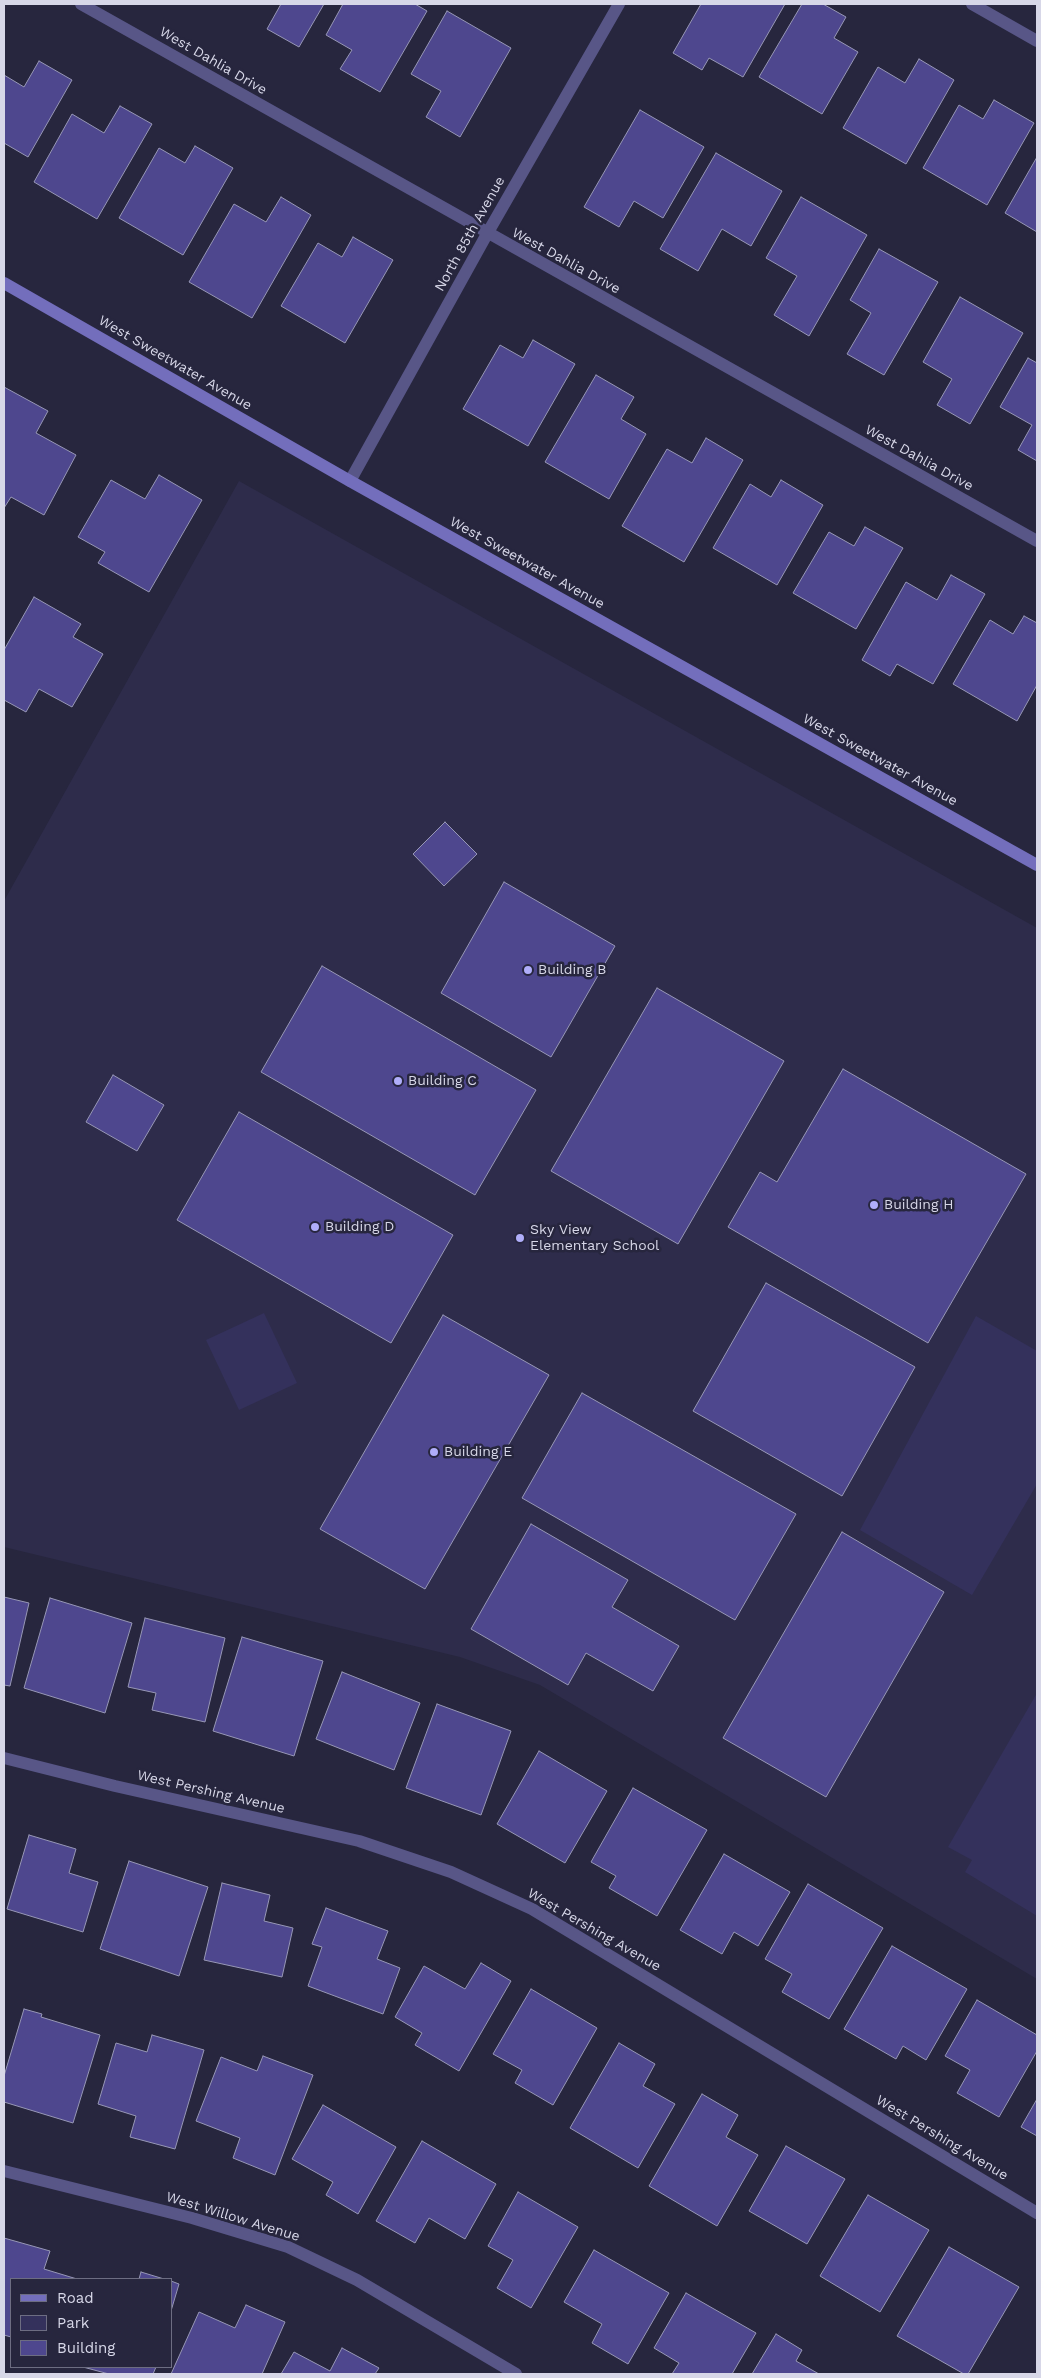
<!DOCTYPE html>
<style>
body{margin:0}
#map{position:relative;width:1041px;height:2378px;overflow:hidden;background:#27263e;font-family:"Work Sans",sans-serif}
canvas{display:block}
.frame{position:absolute;inset:0;border:5px solid #d7d7e8;pointer-events:none}
.legend{position:absolute;left:10px;top:2278px;width:162px;height:90px;box-sizing:border-box;background:#27263e;border:1px solid #6d6d82;margin:0;padding:6px 9px;list-style:none;font-size:15px;color:#d7d7e8}
.legend li{display:flex;align-items:center;gap:10px;height:25px}
.legend b{width:25px;border:1px solid #6d6d82}
</style>
<div id="map">
<canvas width="1041" height="2378"></canvas>
<div class="frame"></div>
<ul class="legend">
<li><b style="height:6px;background:#736ebc"></b>Road</li>
<li><b style="height:14px;background:#34315c"></b>Park</li>
<li><b style="height:14px;background:#4e478e"></b>Building</li>
</ul>
</div>
<script>
const ctx = document.querySelector('canvas').getContext('2d');
ctx.lineJoin = 'round';
function fill(path, color) {
  ctx.fillStyle = color;
  ctx.fill(path, 'evenodd');
}
function shape(rows) {
  const path = new Path2D();
  for (const r of rows) {
    path.moveTo(r[0], r[1]);
    for (let i = 2; i < r.length; i += 2) path.lineTo(r[i], r[i + 1]);
  }
  return path;
}
function strokePath(path, color, width, dash) {
  ctx.strokeStyle = color;
  ctx.lineWidth = width;
  ctx.lineCap = dash ? 'butt' : 'round';
  ctx.setLineDash(dash || []);
  ctx.stroke(path);
}
function write(font, color, halo, rows, align = 'center') {
  ctx.font = font + ' "Work Sans",sans-serif';
  ctx.lineWidth = 5;
  ctx.setLineDash([]);
  ctx.textBaseline = 'middle';
  ctx.strokeStyle = halo;
  ctx.fillStyle = color;
  for (const [text, x, y, turn = 0] of rows) {
    ctx.save();
    ctx.translate(x, y);
    ctx.rotate((+turn || 0) * Math.PI / 180);
    ctx.textAlign = isNaN(turn) ? turn : align;
    if (halo) ctx.strokeText(text, 0, 0);
    ctx.fillText(text, 0, 0);
    ctx.restore();
  }
}
fill(shape([
 [239,481,1037,928,1037,1979,540,1685,460,1657,4,1547,4,901]
]), '#2e2c4b');
fill(shape([
 [264,1313,297,1383,239,1410,206,1340],
 [976,1316,1037,1351,1037,1484,972,1595,860,1530],
 [1037,1693,1037,1916,965,1872,972,1860,948,1847]
]), '#34315c');
const building = shape([
 [281,4,324,4,299,47,267,29,281,4],
 [343,4,415,4,427,11,380,92,340,69,352,50,326,35,343,4],
 [701,4,785,4,743,77,709,58,702,70,673,53,701,4],
 [802,4,823,4,846,17,834,38,858,52,822,114,759,77,802,4],
 [447,11,511,48,460,137,426,117,441,91,411,74,447,11],
 [919,59,954,80,906,164,843,128,878,67,905,83,919,59],
 [39,61,72,80,28,157,4,143,4,75,24,87,39,61],
 [994,100,1034,123,987,205,923,168,959,105,983,119,994,100],
 [120,106,152,124,97,219,34,182,72,114,104,133,120,106],
 [640,110,704,147,663,218,634,201,619,227,584,207,640,110],
 [195,146,233,168,183,255,119,218,159,148,185,163,195,146],
 [716,153,782,191,751,246,722,229,698,271,660,249,716,153],
 [1037,157,1037,232,1005,213,1037,157],
 [281,197,311,215,252,318,189,282,234,204,266,222,281,197],
 [801,197,867,235,809,336,774,315,797,276,766,258,801,197],
 [353,237,393,260,345,343,281,306,318,243,342,257,353,237],
 [879,249,938,282,884,375,847,354,871,313,850,300,879,249],
 [960,297,1023,333,970,424,937,405,952,379,923,362,960,297],
 [533,340,575,364,528,446,463,409,500,345,523,358,533,340],
 [1028,358,1037,363,1037,461,1018,450,1032,425,1000,407,1028,358],
 [596,375,634,397,621,419,646,434,609,499,545,462,596,375],
 [4,387,48,411,36,433,76,455,44,515,11,497,4,508,4,387],
 [706,438,743,460,684,562,622,526,667,449,692,463,706,438],
 [159,475,202,500,149,592,98,563,105,552,78,537,111,480,145,499,159,475],
 [781,480,823,505,777,585,713,548,750,484,771,497,781,480],
 [865,527,903,548,856,629,793,593,829,532,854,546,865,527],
 [951,575,985,594,933,684,897,664,890,676,862,660,906,582,937,600,951,575],
 [34,597,81,624,73,637,103,654,72,707,39,689,26,712,4,700,4,650,34,597],
 [1024,616,1037,623,1037,685,1017,721,953,684,990,620,1013,634,1024,616],
 [445,822,477,854,444,886,413,854,445,822],
 [504,882,615,946,551,1057,441,993,504,882],
 [322,966,536,1090,475,1195,261,1072,322,966],
 [657,988,784,1061,678,1244,551,1171,657,988],
 [843,1069,1026,1174,928,1343,728,1227,760,1172,777,1182,843,1069],
 [113,1075,164,1105,137,1151,86,1122,113,1075],
 [239,1112,453,1235,391,1343,177,1220,239,1112],
 [766,1283,915,1367,842,1496,693,1411,766,1283],
 [443,1315,549,1375,425,1589,320,1529,443,1315],
 [582,1393,796,1514,735,1620,522,1498,582,1393],
 [531,1524,628,1580,612,1607,679,1646,653,1691,586,1653,568,1685,471,1629,531,1524],
 [842,1532,944,1592,826,1797,723,1738,842,1532],
 [4,1597,29,1603,10,1686,4,1685,4,1597],
 [50,1598,132,1623,105,1713,24,1688,50,1598],
 [145,1618,225,1638,205,1722,152,1710,156,1693,128,1687,145,1618],
 [242,1637,323,1661,294,1756,213,1731,242,1637],
 [342,1672,420,1703,394,1770,316,1739,342,1672],
 [437,1704,511,1731,481,1815,406,1788,437,1704],
 [539,1751,607,1791,565,1863,497,1824,539,1751],
 [633,1788,707,1830,657,1916,609,1888,616,1876,591,1862,633,1788],
 [29,1835,76,1849,69,1873,98,1882,83,1932,7,1909,29,1835],
 [724,1854,790,1892,758,1946,734,1932,722,1954,680,1930,724,1854],
 [129,1861,208,1887,179,1976,100,1949,129,1861],
 [222,1883,270,1895,264,1921,293,1928,282,1977,204,1960,222,1883],
 [808,1884,883,1928,829,2019,782,1992,792,1974,765,1959,808,1884],
 [326,1908,388,1931,377,1959,400,1968,383,2014,308,1986,322,1947,312,1944,326,1908],
 [892,1946,967,1989,926,2060,903,2046,896,2059,844,2029,892,1946],
 [481,1963,511,1981,459,2071,415,2045,422,2033,395,2017,424,1966,465,1989,481,1963],
 [531,1989,597,2028,553,2105,515,2083,522,2070,493,2054,531,1989],
 [977,2000,1037,2035,1037,2051,999,2117,957,2093,970,2070,945,2056,977,2000],
 [24,2009,42,2014,41,2017,100,2035,73,2123,4,2102,4,2076,24,2009],
 [152,2035,204,2050,175,2149,130,2137,136,2116,98,2104,116,2043,147,2052,152,2035],
 [619,2043,655,2064,643,2086,675,2104,638,2168,570,2128,619,2043],
 [263,2056,313,2075,275,2175,233,2158,240,2138,196,2121,221,2057,257,2071,263,2056],
 [702,2094,738,2115,726,2137,758,2155,717,2226,649,2186,702,2094],
 [1037,2099,1037,2136,1021,2127,1037,2099],
 [323,2105,396,2147,358,2214,326,2195,333,2182,292,2159,323,2105],
 [422,2141,496,2184,465,2239,429,2218,415,2243,376,2221,422,2141],
 [786,2146,845,2179,807,2244,749,2211,786,2146],
 [518,2192,578,2227,531,2308,497,2288,513,2260,488,2246,518,2192],
 [868,2195,929,2230,880,2312,820,2276,868,2195],
 [4,2238,50,2251,44,2269,77,2279,11,2279,11,2337,4,2335,4,2238],
 [949,2247,1019,2287,968,2374,964,2374,897,2336,949,2247],
 [594,2250,669,2293,628,2364,592,2343,602,2324,564,2302,594,2250],
 [141,2272,164,2279,139,2279,141,2272],
 [171,2281,179,2284,171,2311,171,2281],
 [686,2293,756,2333,732,2374,672,2374,679,2363,654,2348,686,2293],
 [246,2305,285,2322,262,2374,171,2374,199,2312,235,2328,246,2305],
 [776,2334,802,2350,796,2361,819,2374,752,2374,776,2334],
 [342,2348,379,2368,375,2374,281,2374,294,2352,330,2371,342,2348],
 [83,2367,156,2367,153,2374,109,2374,83,2367]
]);
fill(building, '#4e478e');
strokePath(building, '#9797b6', 1);
strokePath(shape([
 [81,4,1037,541],
 [972,4,1037,41],
 [350,481,487,234,619,4],
 [4,1758,115,1786,359,1841,451,1872,532,1909,1037,2213],
 [4,2171,192,2218,288,2247,357,2280,516,2374]
]), '#585687', 12);
strokePath(shape([
 [4,283,350,481,1037,865]
]), '#736ebc', 12);
for (const [x, y, r, color] of [
 [528,970,5,"#b0aefa"],
 [398,1081,5,"#b0aefa"],
 [874,1205,5,"#b0aefa"],
 [315,1227,5,"#b0aefa"],
 [520,1238,5,"#b0aefa"],
 [434,1452,5,"#b0aefa"]
]) {
  const dot = new Path2D();
  dot.arc(x, y, r, 0, 2 * Math.PI);
  ctx.fillStyle = color;
  ctx.fill(dot);
  strokePath(dot, '#27263e', 2);
}
write('14px', '#d7d7e8', '#27263e', [
 ["West Dahlia Drive",213,61,30],
 ["North 85th Avenue",470,234,-61],
 ["West Dahlia Drive",566,261,29],
 ["West Sweetwater Avenue",175,363,30],
 ["West Dahlia Drive",919,458,29],
 ["West Sweetwater Avenue",527,563,29],
 ["West Sweetwater Avenue",880,760,29],
 ["West Pershing Avenue",211,1792,13],
 ["West Pershing Avenue",594,1930,30],
 ["West Pershing Avenue",942,2138,31],
 ["West Willow Avenue",233,2217,17]
]);
write('14px', '#d7d7e8', '#27263e', [
 ["Building B",538,970],
 ["Building C",408,1081],
 ["Building H",884,1205],
 ["Building D",325,1227],
 ["Sky View",530,1230],
 ["Elementary School",530,1246],
 ["Building E",444,1452]
], 'left');
</script>
